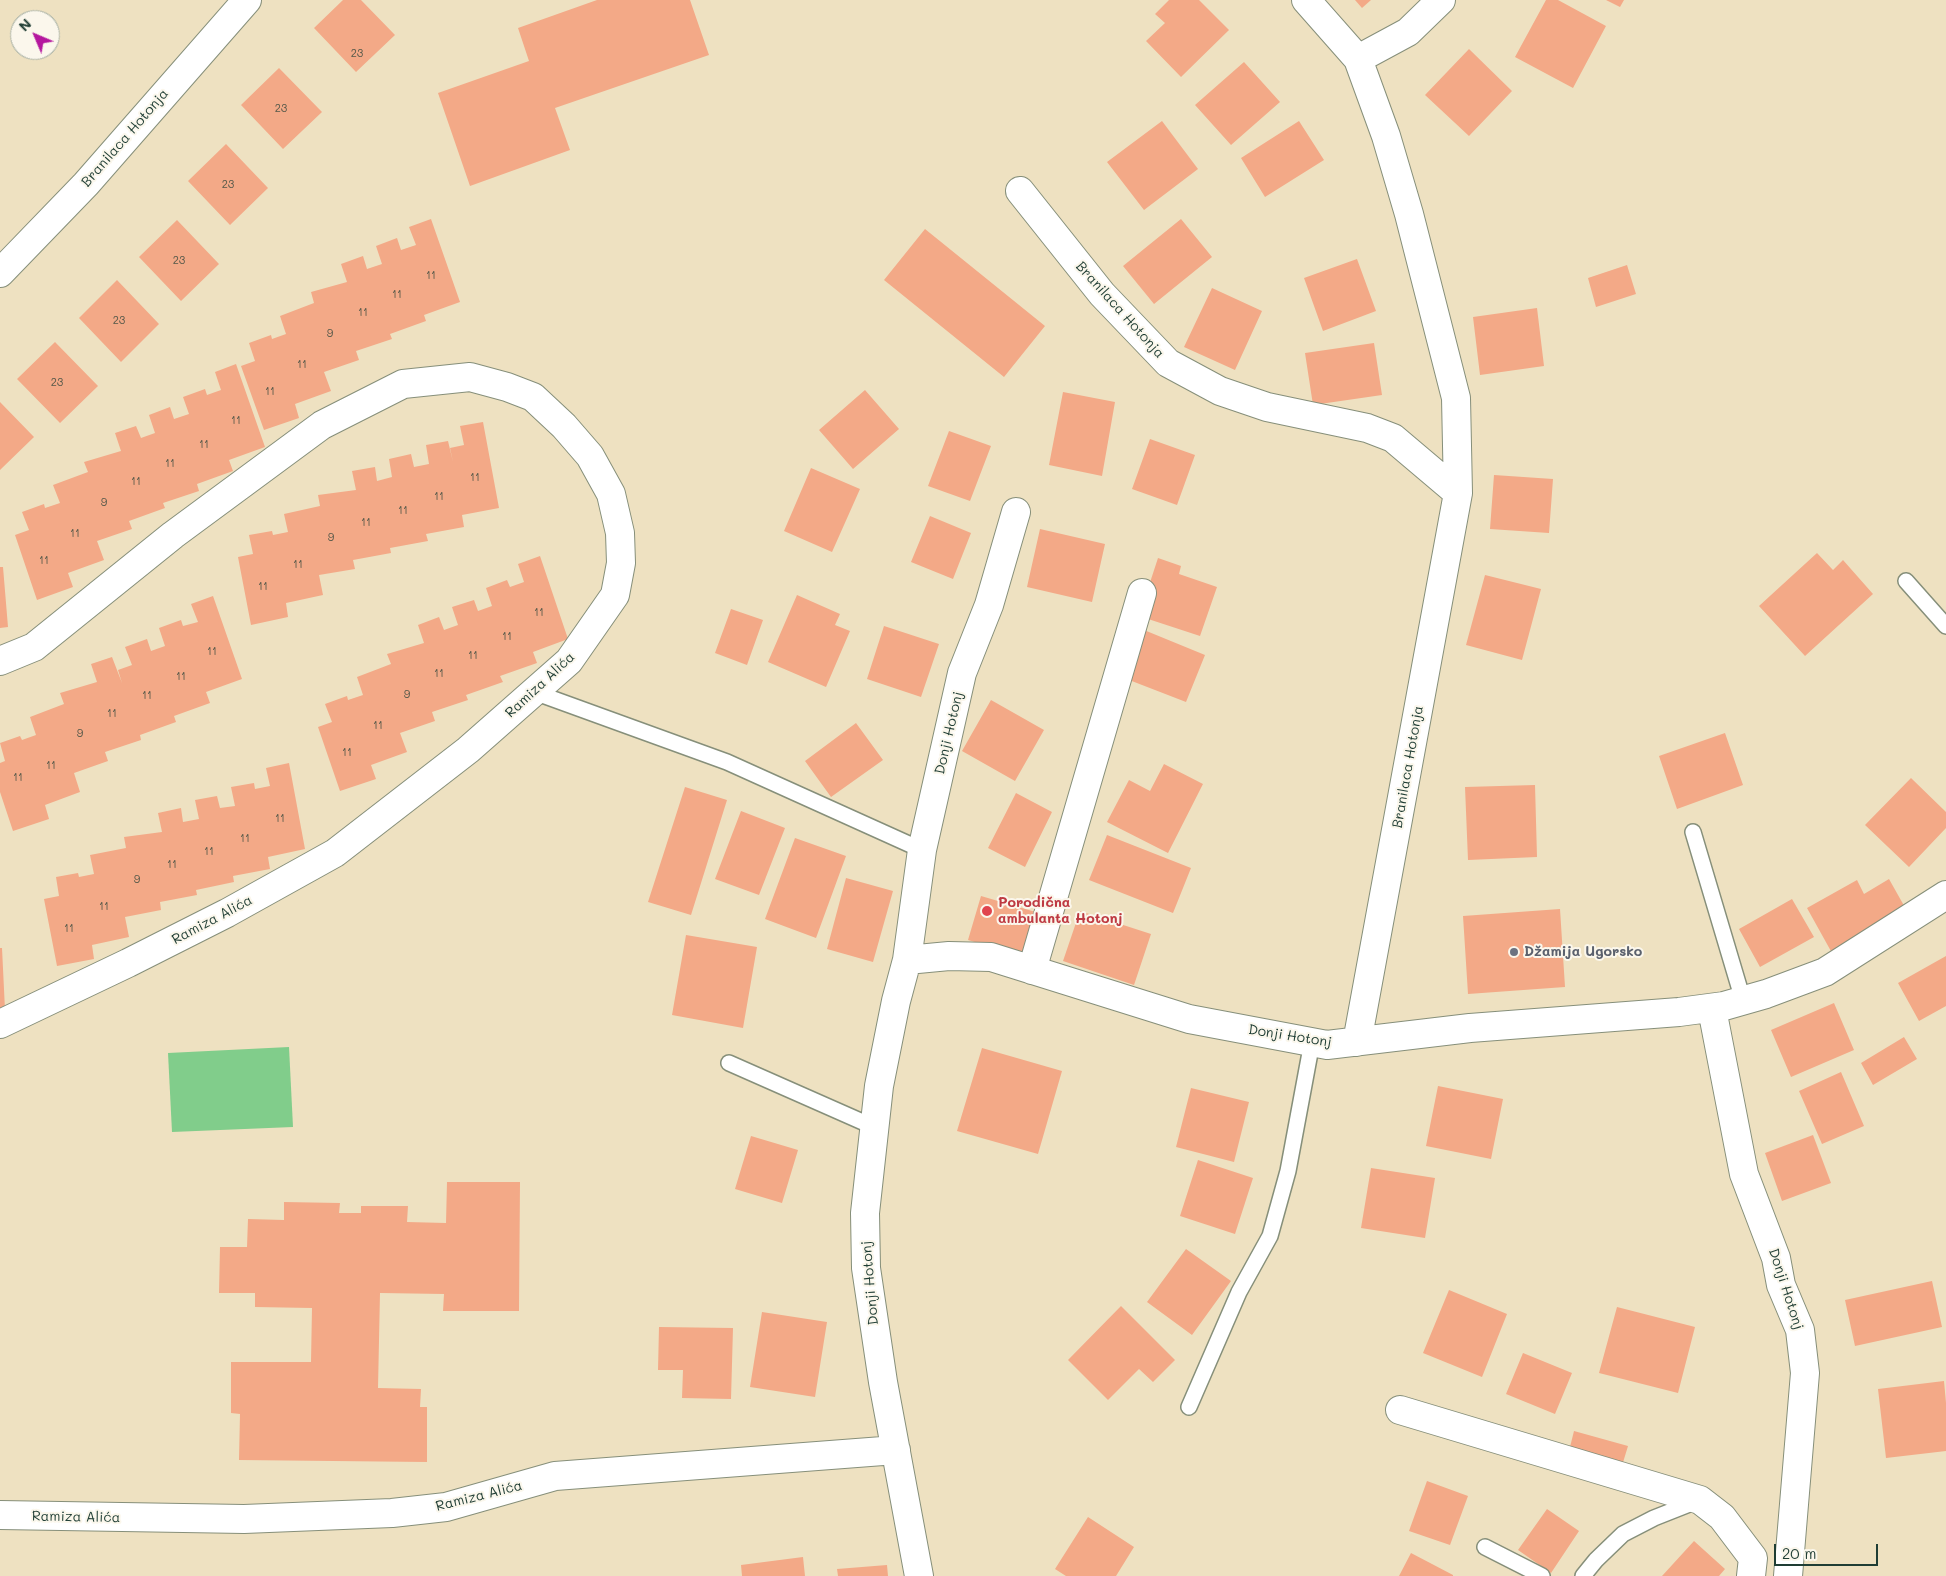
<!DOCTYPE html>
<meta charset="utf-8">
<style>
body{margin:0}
#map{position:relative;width:1946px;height:1576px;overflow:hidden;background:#eee1c1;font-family:Mali,sans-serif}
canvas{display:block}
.north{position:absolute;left:10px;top:10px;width:50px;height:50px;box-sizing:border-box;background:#fbf7ec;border:1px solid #a3ada2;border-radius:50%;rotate:315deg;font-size:14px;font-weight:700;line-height:20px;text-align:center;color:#1f3d34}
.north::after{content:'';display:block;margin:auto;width:18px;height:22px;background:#b5179e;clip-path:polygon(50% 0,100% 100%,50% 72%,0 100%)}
.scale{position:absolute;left:1774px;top:1544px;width:104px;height:22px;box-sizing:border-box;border:2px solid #1f3d34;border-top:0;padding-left:6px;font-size:15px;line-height:18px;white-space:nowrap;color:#1f3d34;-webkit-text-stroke:4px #fbf7ec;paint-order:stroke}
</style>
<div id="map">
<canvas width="1946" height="1576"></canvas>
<div class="north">N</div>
<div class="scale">20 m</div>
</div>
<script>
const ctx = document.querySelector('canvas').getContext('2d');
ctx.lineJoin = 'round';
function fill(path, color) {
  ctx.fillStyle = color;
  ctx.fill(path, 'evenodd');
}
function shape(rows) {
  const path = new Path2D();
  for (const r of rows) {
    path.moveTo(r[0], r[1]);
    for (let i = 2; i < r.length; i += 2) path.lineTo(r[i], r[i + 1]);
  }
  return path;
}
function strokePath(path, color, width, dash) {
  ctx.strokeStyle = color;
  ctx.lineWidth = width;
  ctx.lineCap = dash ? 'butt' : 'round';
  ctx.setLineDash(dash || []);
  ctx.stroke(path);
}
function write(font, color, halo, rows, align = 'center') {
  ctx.font = font + ' Mali,sans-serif';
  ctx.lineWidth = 4;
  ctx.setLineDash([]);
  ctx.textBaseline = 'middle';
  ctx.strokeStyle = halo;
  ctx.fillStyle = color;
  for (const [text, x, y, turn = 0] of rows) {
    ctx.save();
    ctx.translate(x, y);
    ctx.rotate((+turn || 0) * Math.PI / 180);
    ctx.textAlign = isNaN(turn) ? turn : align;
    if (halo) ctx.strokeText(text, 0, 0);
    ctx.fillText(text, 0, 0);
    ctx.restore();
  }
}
fill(shape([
 [289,1047,293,1127,172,1132,168,1053]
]), '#81cd8b');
fill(shape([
 [343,0,361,0,395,35,356,72,314,28],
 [597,0,690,0,709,55,555,108,570,150,470,186,438,93,529,61,518,28],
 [1169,0,1199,0,1229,30,1181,77,1146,41,1165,23,1155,14],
 [1355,0,1371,0,1362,8],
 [1546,0,1558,0,1606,26,1573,88,1515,57],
 [1606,0,1624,0,1620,7],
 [1469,49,1512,91,1469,136,1425,95],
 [1244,62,1280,102,1231,145,1195,105],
 [279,68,322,112,283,149,241,105],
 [1162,121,1198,169,1144,210,1107,162],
 [1299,121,1324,160,1265,197,1241,158],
 [226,144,268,188,230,225,188,181],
 [431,219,460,302,424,315,426,321,390,334,392,339,356,351,359,360,324,372,331,391,295,404,299,418,264,430,241,366,255,361,249,343,271,335,272,339,286,334,280,316,314,303,311,292,347,282,341,264,363,256,367,269,382,264,376,246,397,238,401,250,416,245,409,227],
 [1181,219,1212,257,1154,304,1123,266],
 [177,220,219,264,181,301,139,257],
 [925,229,1045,326,1004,377,884,280],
 [1357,259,1376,311,1323,331,1304,278],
 [1627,265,1636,294,1596,307,1588,278],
 [117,280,159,324,121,362,79,318],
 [1212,288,1262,311,1235,370,1184,347],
 [1537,308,1544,366,1480,375,1473,317],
 [55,342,98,386,60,423,17,379],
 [1374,343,1382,395,1313,405,1305,353],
 [236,364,265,447,229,460,233,471,197,484,199,491,163,503,165,508,129,521,132,529,97,541,104,560,68,573,73,587,37,600,15,535,29,530,22,512,44,504,45,508,60,503,53,485,88,472,84,462,121,451,115,433,136,426,141,438,155,433,149,415,170,407,174,419,189,414,183,397,205,389,207,395,221,390,215,372],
 [865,390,899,429,853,469,819,430],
 [1063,392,1115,402,1102,476,1049,465],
 [0,402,34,437,0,470],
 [483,422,499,508,462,515,464,527,426,534,428,541,390,548,391,553,353,560,355,569,319,575,323,595,286,603,288,617,251,625,238,557,253,554,249,535,272,531,273,535,288,532,284,514,320,506,318,495,356,490,352,471,375,467,377,481,392,477,389,459,411,454,414,467,429,464,426,445,448,441,453,462,450,448,464,445,460,426],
 [949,431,991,446,970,501,928,486],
 [1150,439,1195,455,1177,505,1132,489],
 [811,468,860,489,832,552,784,531],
 [1494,475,1553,479,1549,533,1490,529],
 [930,516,971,533,953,579,911,562],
 [1040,529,1105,544,1092,602,1027,587],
 [1817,553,1833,570,1843,560,1873,594,1805,656,1759,606],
 [540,556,568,639,533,652,537,663,500,676,503,682,466,695,468,700,432,712,435,721,400,733,407,752,371,765,376,779,340,791,318,727,332,722,325,704,347,696,348,700,363,695,357,677,378,669,380,674,378,669,391,664,387,654,424,643,418,625,439,617,444,630,458,625,452,607,474,600,478,611,492,606,486,588,507,580,510,587,524,582,518,564],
 [1158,558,1181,566,1179,574,1217,587,1200,636,1139,616],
 [0,567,3,567,8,627,0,628],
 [1485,575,1541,589,1522,660,1466,645],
 [797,595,840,614,835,625,850,631,826,687,768,662],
 [213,596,242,679,206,692,210,703,174,716,176,722,140,735,141,740,105,752,108,761,74,773,80,792,45,805,49,819,13,831,0,792,0,763,5,761,0,743,20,736,22,740,36,735,30,717,64,704,60,693,97,682,91,664,112,657,122,683,118,670,132,665,125,647,147,639,151,651,165,646,159,628,181,620,183,626,198,622,191,604],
 [731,609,763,620,747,665,715,653],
 [884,626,939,644,921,697,867,679],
 [1144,630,1205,655,1186,702,1124,678],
 [991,700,1044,730,1015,781,962,751],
 [856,723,883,760,831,797,805,761],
 [1725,733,1743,785,1677,809,1659,756],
 [289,763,305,849,268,857,270,869,233,876,234,882,196,890,197,895,160,902,161,910,125,917,129,937,92,945,94,959,57,966,44,899,59,896,56,877,78,873,79,877,94,874,90,855,126,848,124,837,162,832,158,813,181,808,183,822,199,819,195,800,217,796,220,808,235,806,231,787,254,783,255,789,270,786,266,768],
 [1164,764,1203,784,1168,853,1107,822,1129,780,1150,791],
 [1911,778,1946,812,1946,828,1909,867,1865,825],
 [1535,785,1537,857,1468,860,1465,787],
 [685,787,727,800,691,915,648,902],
 [1016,793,1052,812,1025,867,988,848],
 [741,811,785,828,759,895,715,879],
 [1107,835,1191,868,1173,913,1089,880],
 [795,838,846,856,816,938,765,919],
 [846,878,893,891,873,962,827,949],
 [1889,879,1907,911,1832,953,1807,908,1857,880,1864,894],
 [981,896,1039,913,1026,957,968,940],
 [1792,899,1814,937,1760,967,1739,929],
 [1560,909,1565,987,1468,994,1463,916],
 [1080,911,1151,934,1134,985,1063,961],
 [686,935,757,947,743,1028,672,1015],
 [0,948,2,948,5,1010,0,1010],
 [1946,956,1946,1006,1919,1021,1898,983],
 [1834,1003,1854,1050,1791,1077,1771,1030],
 [1904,1037,1917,1059,1873,1085,1861,1063],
 [982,1048,1062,1071,1038,1154,957,1131],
 [1841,1072,1864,1126,1822,1144,1799,1091],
 [1438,1086,1503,1099,1491,1159,1426,1146],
 [1191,1088,1249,1102,1234,1162,1176,1147],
 [1813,1135,1831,1183,1782,1201,1765,1153],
 [751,1136,798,1150,782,1203,735,1189],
 [1198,1160,1253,1178,1235,1234,1180,1216],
 [1371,1168,1435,1178,1425,1238,1361,1228],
 [447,1182,520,1182,519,1311,443,1311,444,1294,380,1293,378,1388,421,1389,420,1407,427,1407,427,1462,239,1460,240,1414,231,1413,231,1362,311,1362,312,1308,255,1307,255,1293,219,1293,220,1247,247,1247,248,1219,284,1220,284,1202,340,1203,339,1213,361,1213,361,1206,408,1206,407,1222,446,1223],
 [1186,1249,1231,1281,1192,1335,1147,1302],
 [1932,1281,1942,1327,1855,1346,1845,1300],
 [1449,1290,1507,1314,1482,1377,1423,1353],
 [1121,1306,1175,1360,1153,1382,1139,1369,1108,1400,1068,1360],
 [1617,1307,1695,1327,1678,1393,1599,1373],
 [762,1312,827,1322,815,1397,750,1387],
 [659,1327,733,1328,731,1399,682,1398,683,1370,658,1370],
 [1523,1353,1572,1373,1555,1414,1506,1394],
 [1944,1381,1946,1403,1946,1451,1886,1458,1878,1389],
 [1574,1431,1628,1446,1621,1469,1568,1455],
 [1427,1481,1468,1496,1450,1545,1409,1531],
 [1547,1509,1579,1531,1551,1573,1518,1550],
 [1088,1517,1134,1547,1116,1576,1066,1576,1055,1569],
 [1694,1541,1725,1569,1719,1576,1662,1576],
 [1411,1553,1453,1575,1453,1576,1399,1576],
 [803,1557,805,1576,742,1576,741,1565],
 [887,1565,888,1576,838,1576,837,1569]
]), '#f3a987');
const lane = shape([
 [1906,581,1946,626],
 [534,692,727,762,922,850],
 [1693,832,1743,1000],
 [729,1063,874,1127],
 [1189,1407,1239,1292,1270,1236,1288,1171,1312,1042],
 [1485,1547,1542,1576],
 [1583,1576,1596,1560,1623,1534,1654,1518,1697,1501]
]);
const street = shape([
 [1306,0,1358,59,1386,136,1409,214,1456,398,1458,493,1357,1042],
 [1358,59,1408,32,1441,0],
 [1020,191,1102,294,1168,363,1220,391,1267,407,1367,428,1393,438,1458,493],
 [0,273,86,184,247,0],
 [0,661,34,647,173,535,322,425,403,384,470,377,507,387,533,397,564,426,590,456,611,494,620,533,621,563,615,595,569,661,468,750,335,853,227,913,128,963,0,1024],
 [907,960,922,850,962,673,989,605,1016,512],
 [1032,970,1142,593],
 [1712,1009,1744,1174,1776,1258,1781,1285,1800,1330,1805,1373,1788,1576],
 [1400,1410,1700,1500,1722,1517,1753,1558,1751,1576],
 [0,1515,244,1519,392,1513,446,1507,555,1476,896,1450],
 [919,1576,883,1382,866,1268,865,1213,879,1086,896,1001,907,960,949,956,991,957,1189,1019,1327,1045,1470,1028,1679,1012,1724,1006,1766,994,1825,972,1946,895]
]);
strokePath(lane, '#868f7a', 18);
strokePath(street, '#868f7a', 30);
strokePath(lane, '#fff', 15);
strokePath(street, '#fff', 28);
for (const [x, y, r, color] of [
 [987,911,6,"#e0444e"],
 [1514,952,5,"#6b7280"]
]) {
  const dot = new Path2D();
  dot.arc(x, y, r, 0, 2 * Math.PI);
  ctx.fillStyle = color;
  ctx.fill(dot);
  strokePath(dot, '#fbf7ec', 2);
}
write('11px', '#545849', null, [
 ["23",357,54],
 ["23",281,109],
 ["23",228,185],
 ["23",179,261],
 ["11",431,276],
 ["11",397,295],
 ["11",363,313],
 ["23",119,321],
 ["9",330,334],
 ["11",302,365],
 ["23",57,383],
 ["11",270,392],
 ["11",236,421],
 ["11",204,445],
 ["11",170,464],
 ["11",475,478],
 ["11",136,482],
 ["11",439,497],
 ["9",104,503],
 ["11",403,511],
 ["11",366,523],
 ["11",75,534],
 ["9",331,538],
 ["11",44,561],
 ["11",298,565],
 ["11",263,587],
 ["11",539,613],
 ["11",507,637],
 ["11",212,652],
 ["11",473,656],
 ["11",439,674],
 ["11",181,677],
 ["9",407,695],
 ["11",147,696],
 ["11",112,714],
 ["11",378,726],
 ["9",80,734],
 ["11",347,753],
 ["11",51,766],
 ["11",18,778],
 ["11",280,819],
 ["11",245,839],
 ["11",209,852],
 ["11",172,865],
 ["9",137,880],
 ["11",104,907],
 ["11",69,929]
]);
write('14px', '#1f3d34', '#fbf7ec', [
 ["Branilaca Hotonja",125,138,-49],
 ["Branilaca Hotonja",1120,310,48],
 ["Ramiza Alića",540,685,-43],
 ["Donji Hotonj",949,733,-77],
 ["Branilaca Hotonja",1408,767,-80],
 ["Ramiza Alića",212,920,-28],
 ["Donji Hotonj",1290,1036,9],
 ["Donji Hotonj",870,1283,-95],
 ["Donji Hotonj",1786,1289,72],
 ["Ramiza Alića",479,1496,-14],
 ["Ramiza Alića",76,1517,1]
]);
write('bold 14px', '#be3a42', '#fbf7ec', [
 ["Porodična",998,903],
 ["ambulanta Hotonj",998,919]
], 'left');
write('bold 14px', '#5b616d', '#fbf7ec', [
 ["Džamija Ugorsko",1524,952]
], 'left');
</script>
